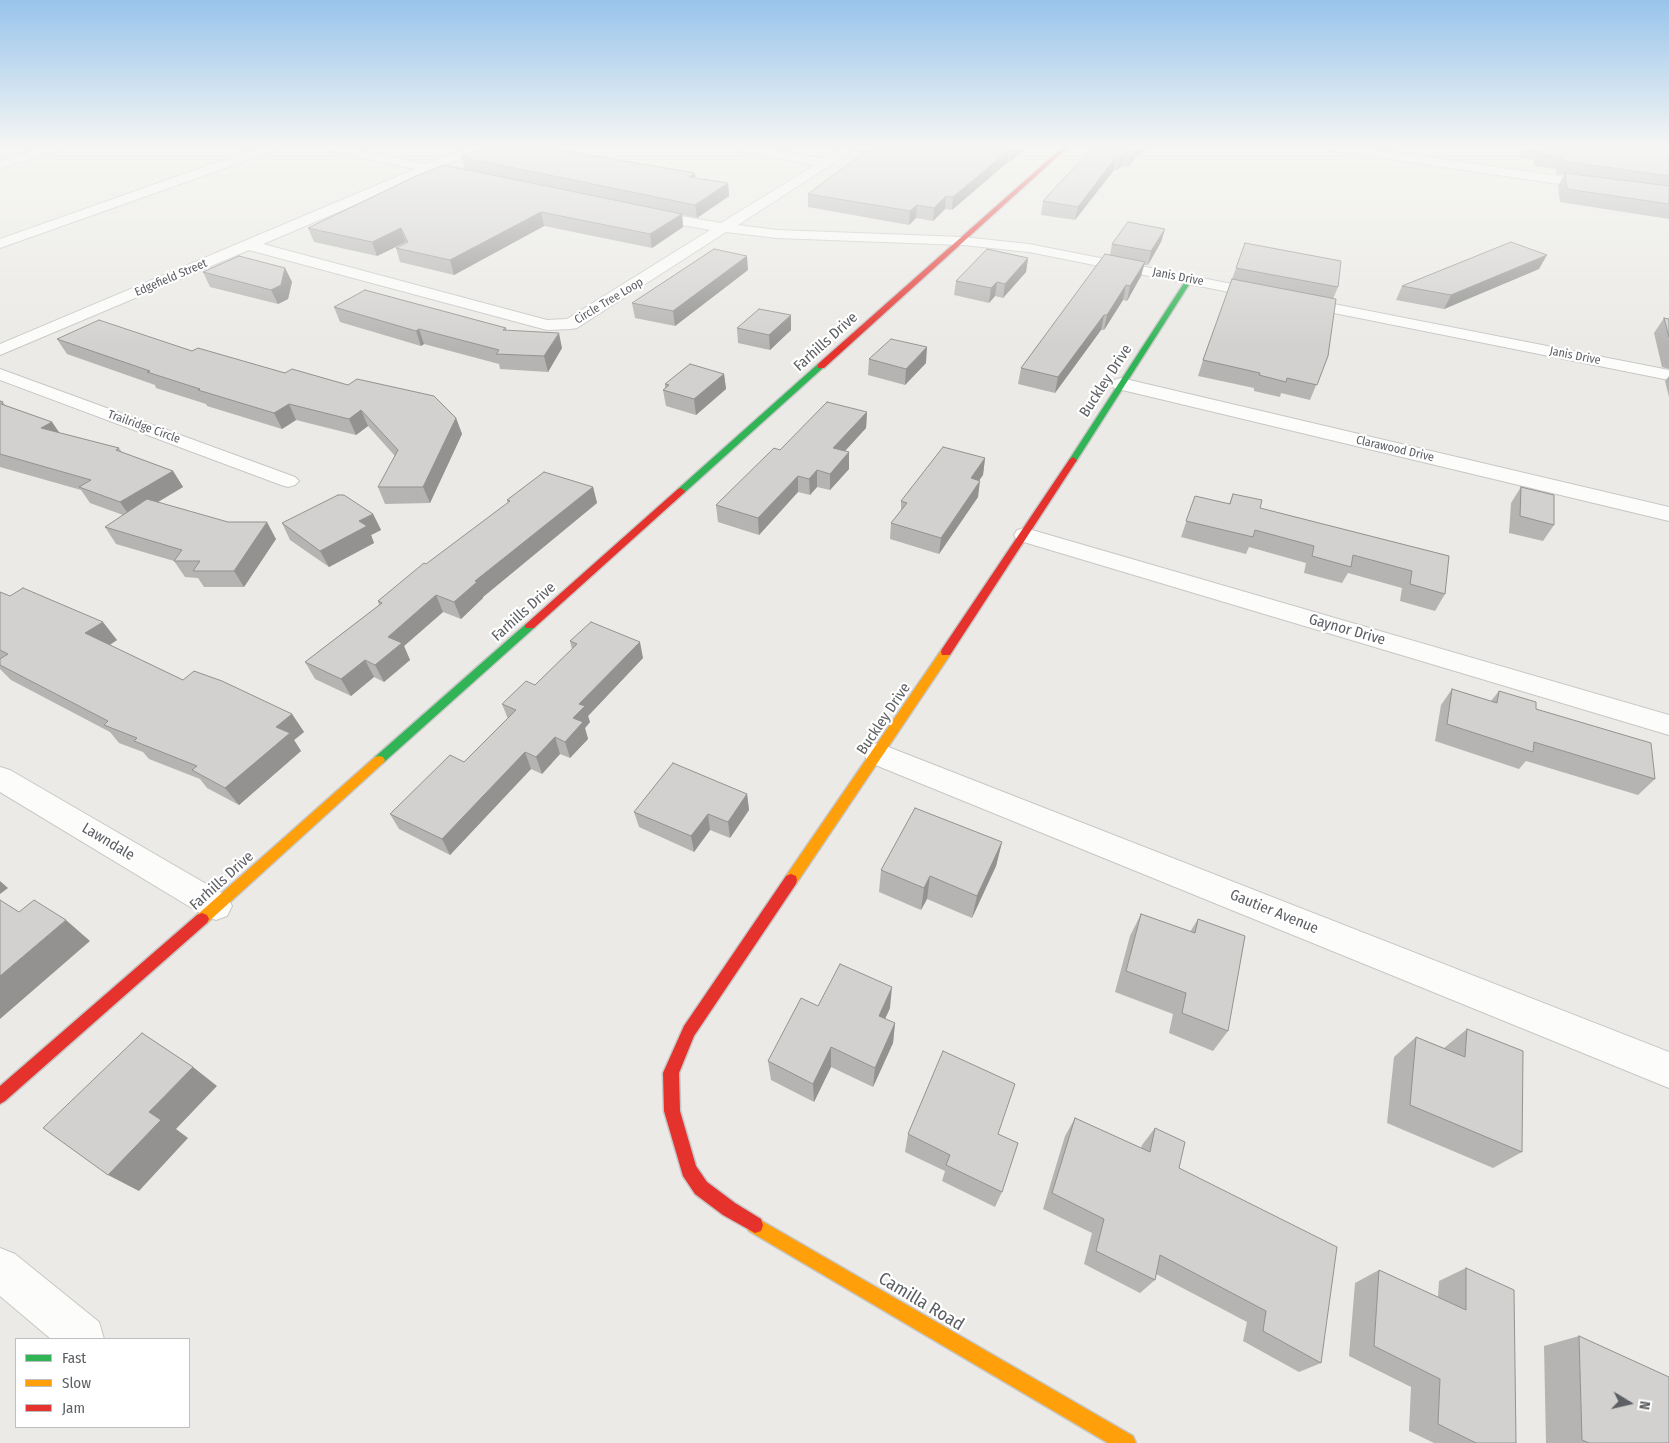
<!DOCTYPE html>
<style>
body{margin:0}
#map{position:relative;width:1669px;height:1443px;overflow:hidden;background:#ebeae6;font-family:"Fira Sans Condensed",sans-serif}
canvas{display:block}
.legend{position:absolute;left:15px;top:1338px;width:175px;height:90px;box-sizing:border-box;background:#fff;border:1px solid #bebfc1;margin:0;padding:6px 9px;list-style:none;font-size:15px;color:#5c5f63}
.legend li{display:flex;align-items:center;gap:10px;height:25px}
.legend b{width:25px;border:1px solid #bebfc1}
.north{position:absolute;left:1604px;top:1378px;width:50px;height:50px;-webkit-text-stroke:4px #fff;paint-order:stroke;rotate:99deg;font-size:14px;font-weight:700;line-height:20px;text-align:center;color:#5c5f63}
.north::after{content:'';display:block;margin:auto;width:18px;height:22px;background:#5c5f63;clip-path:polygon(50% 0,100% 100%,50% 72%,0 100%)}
</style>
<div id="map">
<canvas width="1669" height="1443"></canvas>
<ul class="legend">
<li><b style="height:6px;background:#30b455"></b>Fast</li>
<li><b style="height:6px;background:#ff9f0a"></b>Slow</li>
<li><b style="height:6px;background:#e5322d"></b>Jam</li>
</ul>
<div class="north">N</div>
</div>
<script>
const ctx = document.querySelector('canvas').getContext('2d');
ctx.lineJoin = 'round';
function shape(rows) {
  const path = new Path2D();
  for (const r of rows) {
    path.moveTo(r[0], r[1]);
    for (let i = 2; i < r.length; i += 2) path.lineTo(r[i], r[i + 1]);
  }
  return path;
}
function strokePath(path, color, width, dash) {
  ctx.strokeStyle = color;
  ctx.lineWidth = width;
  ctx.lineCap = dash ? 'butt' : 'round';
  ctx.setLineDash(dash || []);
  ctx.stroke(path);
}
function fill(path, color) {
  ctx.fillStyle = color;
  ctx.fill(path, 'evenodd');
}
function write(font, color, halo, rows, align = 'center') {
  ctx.font = font + ' "Fira Sans Condensed",sans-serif';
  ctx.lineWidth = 4.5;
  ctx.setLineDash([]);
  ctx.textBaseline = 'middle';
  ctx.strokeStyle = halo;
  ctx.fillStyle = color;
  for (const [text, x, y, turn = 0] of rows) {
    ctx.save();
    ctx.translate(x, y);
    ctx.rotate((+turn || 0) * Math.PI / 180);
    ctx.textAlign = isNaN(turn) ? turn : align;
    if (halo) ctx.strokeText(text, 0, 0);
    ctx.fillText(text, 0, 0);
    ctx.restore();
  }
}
const street = shape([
 [42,147,62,147,60,150,0,168,0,160,42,147],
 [260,147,278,147,276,150,0,248,0,239,260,147],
 [323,147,347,147,427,164,468,147,485,147,442,167,473,174,475,177,473,180,468,181,430,173,263,244,547,320,567,319,710,230,640,217,638,214,640,211,645,210,721,223,815,165,738,151,732,147,759,147,824,159,843,147,858,147,738,225,777,230,963,237,1029,244,1669,370,1669,380,1029,252,963,245,777,238,726,232,577,328,571,329,547,330,249,250,0,355,0,344,415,169,329,151,323,147],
 [1326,147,1359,147,1669,192,1669,200,1332,151,1326,147],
 [0,369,295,477,299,481,295,485,288,487,281,485,0,380,0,369],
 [1121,378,1669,507,1669,521,1114,388,1112,384,1114,380,1121,378],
 [1025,528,1669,715,1669,735,1017,540,1014,535,1017,530,1025,528],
 [878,743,1669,1052,1669,1088,868,762,864,754,868,746,878,743],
 [0,767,10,770,227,896,232,906,227,916,216,920,205,916,0,792,0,767],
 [0,1248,15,1254,99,1322,104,1339,51,1339,0,1296,0,1248]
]);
const fast = shape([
 [1189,278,1192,280,1077,460,1076,462,1070,462,1069,460,1186,280,1189,278],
 [818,364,825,366,684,493,678,493,678,489,818,364],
 [530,623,534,624,535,626,534,628,383,763,375,763,373,760,375,757,526,624,530,623]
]);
const slow = shape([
 [946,648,951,652,950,655,796,884,791,886,786,884,785,880,786,876,942,649,946,648],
 [379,756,383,757,385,760,383,763,207,923,202,925,197,923,195,919,197,915,375,757,379,756],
 [755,1217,1133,1436,1136,1443,1108,1443,749,1231,747,1225,749,1219,755,1217]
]);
const jam = shape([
 [1063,147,1068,147,824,368,818,368,818,364,1063,147],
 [1073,457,1077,460,950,655,942,655,941,652,942,649,1069,460,1073,457],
 [681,488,685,491,684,493,534,628,526,628,525,626,526,624,678,489,681,488],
 [791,874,796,876,797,880,796,884,694,1036,679,1073,680,1111,696,1166,707,1182,735,1203,761,1219,763,1225,761,1231,755,1233,723,1215,695,1194,683,1176,664,1111,663,1073,684,1026,786,876,791,874],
 [202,913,207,915,209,919,207,923,5,1101,0,1104,0,1086,197,915,202,913]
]);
strokePath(street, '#c7c7c7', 2);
strokePath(fast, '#c6c6c7', 3);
strokePath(slow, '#c6c6c7', 3);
strokePath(jam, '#c6c6c7', 3);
fill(street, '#fcfcfb');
fill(fast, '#30b455');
fill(slow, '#ff9f0a');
fill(jam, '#e5322d');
fill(shape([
 [855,147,1027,147,1010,162,1008,162,952,210,945,209,933,221,916,218,909,225,808,207,808,194,864,153,855,151],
 [1093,147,1148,147,1141,155,1138,155,1128,167,1121,166,1118,170,1114,170,1075,220,1041,215,1043,201],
 [1197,147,1209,147,1208,149],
 [1522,147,1667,147,1669,161,1669,219,1560,202,1558,186,1564,175,1556,174,1556,169,1534,166,1534,160,1520,158],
 [461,157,695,178,728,183,729,196,697,218,682,215,683,227,652,248,544,226,454,275,400,262,396,248,406,243,406,242,377,256,314,242,308,228,465,169],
 [1165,229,1161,242,1148,265,1144,265,1141,276,1127,301,1123,300,1104,330,1101,330,1055,393,1018,384,1021,368,1110,255,1112,244],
 [1028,258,1026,272,1003,298,995,296,989,303,954,295,956,281],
 [285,268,292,282,288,299,278,304,210,287,203,272],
 [1236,268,1338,287,1333,299,1328,356,1310,400,1281,393,1280,397,1254,391,1254,388,1198,376,1203,360],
 [1539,269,1444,309,1396,300,1402,286],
 [748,270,675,326,635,318,632,303],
 [334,307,506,328,507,331,562,348,548,372,500,369,499,364,424,344,421,346,340,322],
 [1664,318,1669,319,1669,369,1662,367,1654,333],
 [737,328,791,330,770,350,738,343],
 [57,339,192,351,285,373,456,418,462,434,430,503,385,504,378,487,395,456,368,426,356,435,296,420,282,429,207,406,206,404,156,388,155,385,67,354],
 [869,359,926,363,905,385,868,375],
 [724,374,726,389,696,415,666,406,663,390,665,389,665,384],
 [1669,376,1669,397,1665,381],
 [0,401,3,402,5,405,52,422,59,433,119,448,122,452,173,471,183,487,158,502,276,539,244,587,204,587,198,578,185,577,174,561,116,544,105,527,123,515,90,503,81,490,0,467],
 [867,412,866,428,845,451,849,469,830,490,817,487,810,495,798,492,759,535,718,522,716,505,780,450],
 [985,458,983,475,979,480,978,497,939,554,890,539,891,523,901,510,901,501],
 [593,487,597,503,483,597,483,598,461,619,443,612,404,646,410,660,384,682,374,677,351,696,315,679,305,662,379,605,378,601,508,503,507,500],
 [1521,487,1554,525,1543,541,1509,533,1511,503],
 [1233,494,1260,508,1449,556,1445,594,1435,611,1400,601,1402,588,1348,573,1342,583,1304,573,1306,563,1249,547,1246,554,1181,537,1195,496,1229,504],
 [373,514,381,530,371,535,374,543,329,567,290,540,282,523],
 [0,592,117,640,110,645,183,680,292,714,304,732,294,740,301,751,239,805,207,788,200,779,149,759,143,752,119,743,110,732,11,680,0,669],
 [570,641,643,658,588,716,590,722,585,728,588,739,570,758,560,754,542,774,531,769,450,855,399,829,390,814,464,762,508,719,502,704,535,685,572,649],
 [1452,689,1491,701,1499,691,1536,709,1655,779,1638,795,1526,761,1519,769,1435,741,1441,705],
 [747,794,749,810,730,838,710,830,694,852,639,827,634,812],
 [1002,842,996,866,972,918,927,899,921,910,879,892,881,870],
 [1141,914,1190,932,1198,919,1228,1031,1213,1051,1169,1033,1173,1014,1115,992,1130,936],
 [818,1006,890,1008,885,1019,895,1023,893,1043,873,1087,831,1067,814,1102,771,1080,768,1061],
 [1467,1029,1522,1152,1493,1168,1387,1123,1394,1057,1416,1037,1444,1048],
 [1075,1118,1141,1148,1142,1145,1155,1128,1179,1168,1321,1363,1299,1372,1243,1341,1247,1322,1156,1274,1155,1280,1140,1293,1084,1264,1092,1233,1043,1209,1065,1136],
 [908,1134,998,1134,1002,1192,995,1207,942,1181,945,1171,905,1152],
 [1466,1268,1516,1443,1434,1443,1409,1431,1411,1387,1349,1356,1355,1283,1379,1270,1438,1297,1439,1281],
 [1579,1336,1669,1443,1546,1443,1544,1346]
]), '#b5b4b2');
fill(shape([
 [1014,147,1027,147,1010,162,1011,150],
 [1137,147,1139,147,1138,155,1128,167,1131,155],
 [1143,147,1148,147,1141,155],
 [1009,150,1008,162,952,210,953,197],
 [1123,154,1121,166,1118,170,1120,158],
 [1116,157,1114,170,1075,220,1078,207],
 [695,173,696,186,689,177],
 [728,183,729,196,697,218,695,205],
 [946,196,945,209,933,221,934,208],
 [917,205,916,218,909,225,910,211],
 [541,212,544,226,454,275,450,260],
 [682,214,683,227,652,248,650,234],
 [401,228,406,242,377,256,372,242],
 [1165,229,1161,242,1148,265,1151,251],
 [1547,255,1539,269,1444,309,1451,295],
 [747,256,748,270,675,326,673,311],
 [1028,258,1026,272,1003,298,1005,284],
 [1145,262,1141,276,1127,301,1130,286],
 [285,268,292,282,288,299,278,304,271,290],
 [997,282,995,296,989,303,991,288],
 [1126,285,1123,300,1104,330,1107,315],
 [791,315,791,330,770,350,769,335],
 [1104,315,1101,330,1055,393,1058,377],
 [419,329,424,344,421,346,416,331],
 [559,333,562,348,548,372,544,356],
 [927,347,926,363,905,385,906,369],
 [724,374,726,389,696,415,694,399],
 [289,404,296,420,282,429,274,413],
 [361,410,368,426,356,435,349,419],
 [867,412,866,428,833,464,833,448],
 [456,418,462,434,430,503,423,487],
 [52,422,63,438,41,428],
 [849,452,849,469,830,490,830,474],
 [985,458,983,475,969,495,971,478],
 [817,470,817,487,810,495,809,479],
 [173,471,183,487,131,518,120,502],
 [798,476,798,492,759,535,758,518],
 [980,481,978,497,939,554,941,538],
 [593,487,597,503,483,597,483,598,461,619,454,602,475,581],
 [373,514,381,530,371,535,374,543,329,567,320,551,359,521],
 [267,522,276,539,244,587,234,571],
 [436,595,443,612,404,646,410,660,384,682,375,665,388,637],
 [103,622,117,640,100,651,85,633],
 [640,642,643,658,588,716,590,722,585,728,588,739,570,758,565,742,579,704],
 [365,660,374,677,351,696,341,679],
 [292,714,304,732,294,740,301,751,239,805,225,788,276,727],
 [555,737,560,754,542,774,536,757],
 [525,752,531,769,450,855,442,839],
 [747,794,749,810,730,838,728,822],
 [708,814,710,830,694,852,691,836],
 [1002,842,996,866,972,918,977,896],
 [930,876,927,899,921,910,924,888],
 [0,881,8,888,0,894],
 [66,920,90,941,0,1019,0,976],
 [892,987,890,1008,877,1036,879,1016],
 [895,1023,893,1043,873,1087,875,1068],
 [831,1047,831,1067,814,1102,813,1084],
 [193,1067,217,1086,176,1129,188,1138,139,1191,108,1175,149,1112]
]), '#939291');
const building = shape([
 [484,147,543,147,695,173,689,177,728,183,695,205,461,157,484,147],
 [871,147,1014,147,1011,150,1009,150,953,197,946,196,934,208,917,205,910,211,808,194,871,147],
 [1093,147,1137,147,1131,155,1123,154,1120,158,1116,157,1078,207,1043,201,1093,147],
 [1534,147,1667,147,1669,161,1669,176,1563,161,1562,157,1540,154,1541,148,1534,147],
 [444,165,682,214,650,234,541,212,450,260,396,248,408,242,401,228,372,242,308,228,416,176,444,165],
 [1565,173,1669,186,1669,204,1567,189,1565,173],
 [1128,222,1165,229,1151,251,1112,244,1128,222],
 [1511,242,1547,255,1451,295,1402,286,1511,242],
 [1245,243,1341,261,1338,287,1236,268,1245,243],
 [714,249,747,256,673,311,632,303,714,249],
 [987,249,1028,258,1005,284,997,282,991,288,956,281,987,249],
 [1105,254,1145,262,1130,286,1126,285,1107,315,1104,315,1058,377,1021,368,1105,254],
 [239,256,285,268,281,285,271,290,203,272,239,256],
 [1232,279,1336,299,1328,356,1317,385,1287,378,1286,382,1259,375,1260,373,1203,360,1232,279],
 [365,290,506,328,503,330,559,333,544,356,496,354,499,350,419,329,416,331,334,307,365,290],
 [759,309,791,315,769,335,737,328,759,309],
 [1664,318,1669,319,1669,337,1664,318],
 [99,320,192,351,198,348,285,373,292,369,348,385,357,379,434,396,456,418,423,487,378,487,398,450,361,410,349,419,289,404,274,413,198,390,200,389,147,372,150,371,57,339,99,320],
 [891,339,927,347,906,369,869,359,891,339],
 [690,364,724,374,694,399,663,390,669,385,665,384,690,364],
 [0,401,3,402,1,404,52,422,41,428,119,448,116,450,173,471,120,502,79,487,91,480,0,454,0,401],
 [827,402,867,412,833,448,849,452,830,474,817,470,809,479,798,476,758,518,716,505,774,448,780,450,827,402],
 [943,447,985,458,971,478,980,481,941,538,891,523,907,503,901,501,943,447],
 [544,472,593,487,475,581,477,582,454,602,436,595,388,637,402,643,375,665,365,660,341,679,305,662,382,603,378,601,424,563,426,564,510,501,507,500,544,472],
 [1521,487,1554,495,1554,525,1520,516,1521,487],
 [1233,494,1262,500,1260,508,1449,556,1445,594,1410,584,1412,571,1353,555,1351,567,1312,556,1314,546,1255,530,1253,537,1186,521,1195,496,1230,504,1233,494],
 [338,495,344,495,373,514,359,521,367,526,320,551,282,523,338,495],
 [147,499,228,522,267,522,234,571,193,571,200,561,174,561,182,550,105,527,147,499],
 [23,588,103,622,85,633,183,680,194,671,222,681,292,714,276,727,290,733,225,788,192,770,197,766,134,741,137,738,104,725,108,721,0,665,0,659,8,654,0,650,0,592,10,596,23,588],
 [591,622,640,642,579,704,585,706,573,718,583,722,565,742,555,737,536,757,525,752,442,839,390,814,450,755,464,762,516,710,502,704,526,681,535,685,577,644,570,641,591,622],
 [1452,689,1497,703,1499,691,1536,702,1536,709,1651,743,1655,779,1534,742,1533,752,1447,724,1452,689],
 [673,763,747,794,728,822,708,814,691,836,634,812,673,763],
 [915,808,1002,842,977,896,930,876,924,888,881,870,915,808],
 [0,900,19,912,34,900,66,920,0,976,0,900],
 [1141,914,1195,933,1198,919,1245,936,1228,1031,1182,1013,1186,993,1126,971,1141,914],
 [840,964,892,987,879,1016,895,1023,875,1068,831,1047,813,1084,768,1061,801,998,818,1006,840,964],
 [1467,1029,1523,1051,1522,1152,1410,1105,1416,1037,1465,1057,1467,1029],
 [142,1033,193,1067,149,1112,161,1120,108,1175,43,1128,142,1033],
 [943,1051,1015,1084,998,1134,1018,1143,1002,1192,946,1165,950,1155,908,1134,943,1051],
 [1075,1118,1150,1152,1155,1128,1185,1142,1179,1168,1337,1247,1321,1363,1263,1331,1266,1311,1160,1255,1155,1280,1096,1251,1104,1219,1052,1193,1075,1118],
 [1466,1268,1514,1290,1516,1443,1476,1443,1438,1424,1440,1379,1374,1346,1379,1270,1466,1310,1466,1268],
 [1579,1336,1669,1377,1669,1443,1589,1443,1582,1440,1579,1336]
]);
fill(building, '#d2d1cf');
strokePath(building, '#939291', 1);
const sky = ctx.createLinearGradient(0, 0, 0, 349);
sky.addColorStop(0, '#98c4eb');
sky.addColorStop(0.42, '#f6f6f4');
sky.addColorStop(1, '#f6f6f400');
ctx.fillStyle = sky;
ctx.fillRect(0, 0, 1669, 349);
write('12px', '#5c5f63', '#fff', [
 ["Janis Drive",1178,277,11],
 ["Edgefield Street",171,278,-23],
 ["Circle Tree Loop",609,301,-31],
 ["Janis Drive",1575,356,11],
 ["Trailridge Circle",144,427,20],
 ["Clarawood Drive",1395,449,13]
]);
write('15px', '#5c5f63', '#fff', [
 ["Farhills Drive",826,342,-42],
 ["Buckley Drive",1106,381,-57],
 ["Farhills Drive",524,612,-42],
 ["Gaynor Drive",1347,630,16],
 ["Buckley Drive",884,719,-56],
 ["Lawndale",108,842,31],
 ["Farhills Drive",222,881,-42],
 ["Gautier Avenue",1274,912,22]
]);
write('18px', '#5c5f63', '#fff', [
 ["Camilla Road",921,1302,31]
]);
</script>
